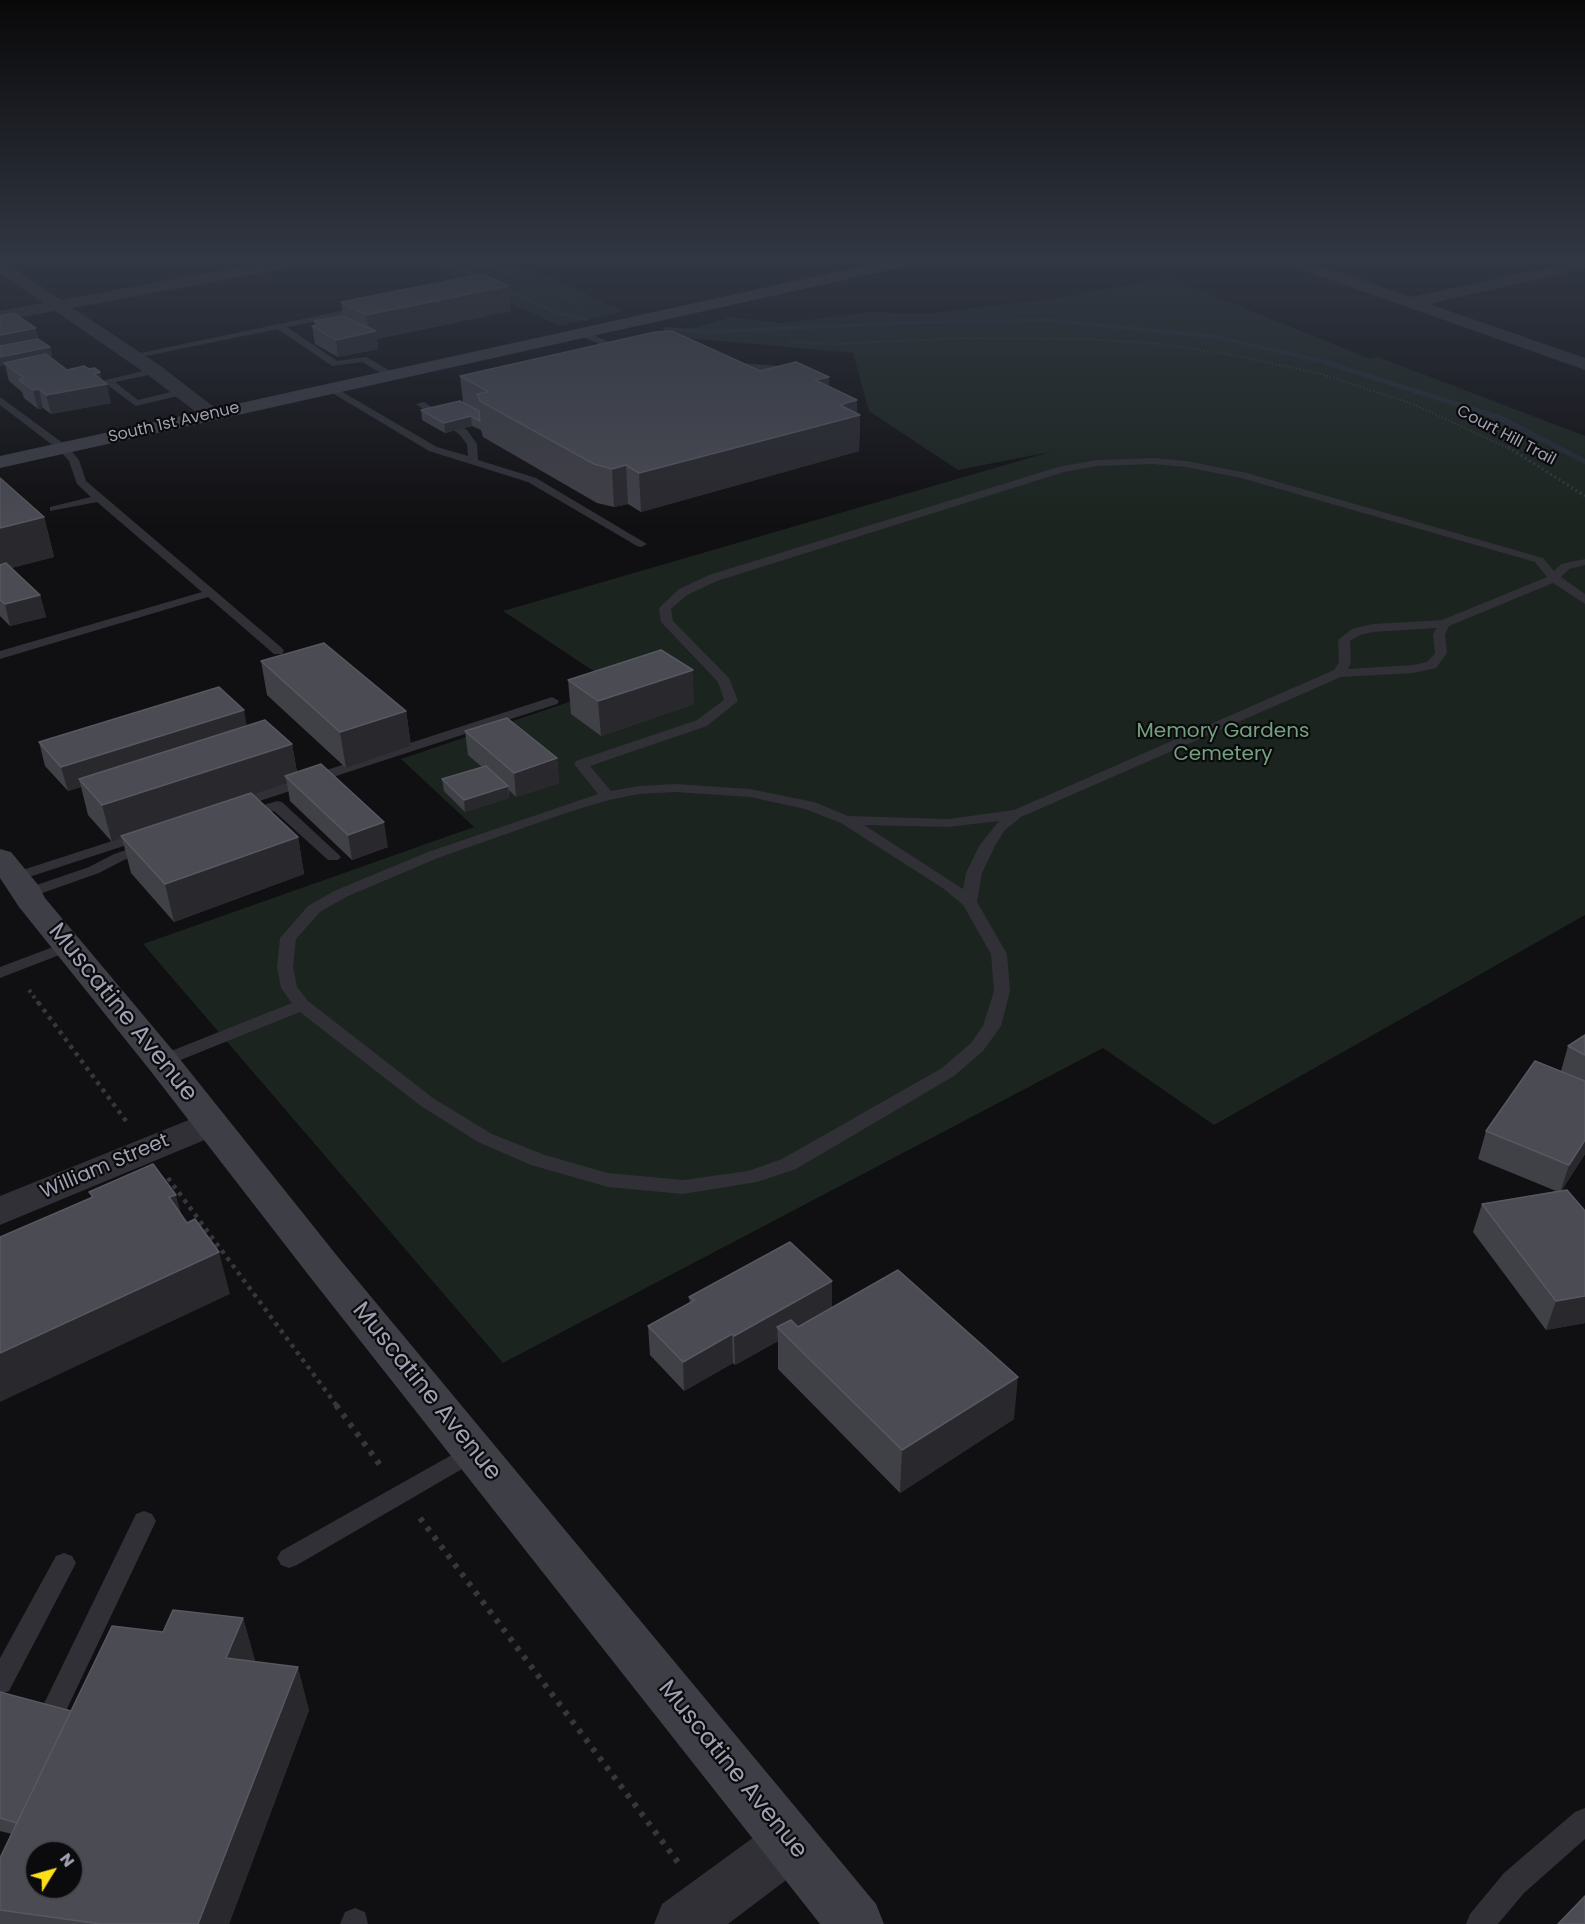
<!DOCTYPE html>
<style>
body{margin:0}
#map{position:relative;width:1585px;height:1924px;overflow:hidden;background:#100f11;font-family:Poppins,sans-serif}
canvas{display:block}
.north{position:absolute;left:24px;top:1840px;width:60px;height:60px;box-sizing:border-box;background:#0b0a0c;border:2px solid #46464f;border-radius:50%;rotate:53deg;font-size:16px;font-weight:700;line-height:24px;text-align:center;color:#9fa1b3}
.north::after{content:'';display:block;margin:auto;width:21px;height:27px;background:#ffdf19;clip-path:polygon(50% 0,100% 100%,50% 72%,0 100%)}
</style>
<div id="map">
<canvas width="1585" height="1924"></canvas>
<div class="north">N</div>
</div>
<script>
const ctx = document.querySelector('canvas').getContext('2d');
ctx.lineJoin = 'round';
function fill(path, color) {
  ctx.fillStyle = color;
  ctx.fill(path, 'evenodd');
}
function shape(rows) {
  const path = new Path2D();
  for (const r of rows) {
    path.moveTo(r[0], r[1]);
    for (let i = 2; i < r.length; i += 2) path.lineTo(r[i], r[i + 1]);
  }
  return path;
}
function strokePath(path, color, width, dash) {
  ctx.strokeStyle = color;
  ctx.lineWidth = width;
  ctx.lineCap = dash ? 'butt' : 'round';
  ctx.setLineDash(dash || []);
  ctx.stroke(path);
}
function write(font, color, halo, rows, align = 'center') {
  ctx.font = font + ' Poppins,sans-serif';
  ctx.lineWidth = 4.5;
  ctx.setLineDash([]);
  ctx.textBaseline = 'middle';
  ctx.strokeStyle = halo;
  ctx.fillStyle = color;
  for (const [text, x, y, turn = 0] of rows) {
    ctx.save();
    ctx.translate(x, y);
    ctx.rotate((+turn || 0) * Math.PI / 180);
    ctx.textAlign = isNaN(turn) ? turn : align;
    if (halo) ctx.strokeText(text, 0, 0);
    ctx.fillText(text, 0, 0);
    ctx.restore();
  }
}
fill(shape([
 [421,260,509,260,624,311,559,326],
 [1170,278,1370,359,1378,357,1585,436,1585,915,1214,1125,1103,1048,503,1363,143,944,474,827,401,759,616,686,503,611,1050,452,958,470,869,411,853,353,665,336,731,317,782,323,872,312,923,314,1051,299]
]), '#1b241e');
fill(shape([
 [439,260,446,260,559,312,589,319,586,321,555,314,439,260],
 [1049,318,1217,335,1325,360,1503,416,1585,459,1585,464,1497,420,1321,363,1217,339,1049,322,899,325,709,334,666,331,663,329,666,327,709,330,899,321,1049,318]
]), '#252b35');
strokePath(shape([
 [479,260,581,305],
 [791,342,838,344,962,338,1089,339,1161,344,1233,355,1321,374,1413,404,1510,449]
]), '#36363d', 2, [1.5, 2]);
strokePath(shape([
 [1508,447,1585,496]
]), '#36363d', 3, [2, 3]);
strokePath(shape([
 [29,990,39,1004]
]), '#36363d', 4, [3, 4]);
strokePath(shape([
 [38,1002,126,1121],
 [168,1178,337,1406]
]), '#36363d', 4.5, [4, 5]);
strokePath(shape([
 [336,1405,383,1469],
 [420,1518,680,1865]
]), '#36363d', 6, [4.5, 7]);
fill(shape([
 [591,260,607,260,580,266,576,264,591,260],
 [365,306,368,307,368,311,287,327,337,361,366,357,394,373,394,377,388,377,362,362,332,366,278,329,131,359,126,356,365,306],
 [581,330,626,349,628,351,620,353,578,335,577,333,581,330],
 [728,362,790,367,795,370,790,373,725,367,723,365,728,362],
 [155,368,158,369,158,373,115,382,138,400,183,389,188,392,186,394,136,406,102,381,155,368],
 [332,386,437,447,468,456,467,444,459,434,416,404,424,402,467,430,477,444,478,460,536,478,647,544,641,547,637,546,528,482,429,451,329,391,329,387,332,386],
 [0,397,67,446,79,460,86,481,282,648,284,651,282,654,274,654,208,597,0,659,0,651,202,592,97,502,50,511,50,507,91,497,77,484,69,461,59,450,0,405,0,397],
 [1153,458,1186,461,1247,473,1543,558,1554,571,1561,564,1585,559,1585,565,1569,569,1561,577,1585,594,1585,604,1553,583,1449,626,1445,635,1447,653,1436,668,1413,673,1341,677,1021,817,1004,831,995,846,982,873,977,902,1007,954,1010,991,1001,1026,983,1051,954,1076,796,1169,757,1182,683,1194,608,1187,531,1165,478,1142,421,1106,300,1012,168,1065,156,1065,153,1061,156,1057,292,1003,281,988,277,967,280,938,308,906,334,891,428,852,598,794,574,764,576,761,697,720,724,700,718,682,661,622,659,608,679,589,709,575,1058,467,1097,460,1153,458],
 [1153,464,1186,467,1241,478,1535,562,1547,577,1442,620,1373,624,1352,629,1338,640,1339,662,1334,670,1014,810,948,819,848,816,814,802,750,789,675,784,639,786,611,791,590,766,707,726,738,701,729,678,673,621,671,609,687,595,717,581,1064,472,1097,466,1153,464],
 [1436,628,1433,635,1435,653,1427,662,1413,665,1348,669,1351,662,1350,641,1360,635,1373,632,1436,628],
 [675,792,750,797,805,809,841,823,944,889,963,905,991,954,994,991,983,1026,971,1043,942,1068,782,1159,748,1171,683,1180,608,1173,545,1155,492,1134,433,1098,308,1001,297,987,293,967,296,939,320,912,346,897,438,858,569,812,609,800,639,794,675,792],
 [999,821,979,846,966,873,963,889,864,825,948,827,999,821],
 [552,697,559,701,557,704,241,807,231,807,229,804,231,801,552,697],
 [277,801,282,802,338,854,341,857,338,860,328,860,274,811,245,819,238,815,240,812,277,801],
 [143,831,150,835,148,838,20,880,10,880,7,877,10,874,143,831],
 [147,843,152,845,155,848,152,851,124,860,99,873,34,896,22,896,20,893,22,890,89,867,114,854,147,843],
 [69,941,77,946,75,949,0,978,0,967,69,941],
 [473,1443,481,1446,484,1452,481,1458,297,1565,289,1568,281,1565,277,1558,281,1551,473,1443],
 [144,1511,152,1514,156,1521,55,1734,46,1738,37,1734,33,1726,37,1718,136,1514,144,1511],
 [64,1553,72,1556,76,1563,9,1691,0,1694,0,1658,56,1556,64,1553],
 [1585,1808,1585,1839,1524,1893,1498,1924,1466,1924,1470,1914,1504,1873,1575,1812,1585,1808],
 [355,1908,365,1912,368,1924,340,1924,345,1912,355,1908]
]), '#303036');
fill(shape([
 [278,260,311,260,303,265,73,308,162,367,219,411,222,415,219,419,212,421,205,419,148,375,55,311,0,321,0,311,43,303,0,273,0,261,6,263,61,300,278,260],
 [1281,260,1304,260,1412,297,1585,260,1585,268,1429,304,1585,358,1585,370,1283,263,1281,260],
 [211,1111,224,1114,229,1123,224,1132,0,1225,0,1196,211,1111],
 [791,1817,810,1824,818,1843,810,1862,728,1924,654,1924,662,1904,772,1824,791,1817]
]), '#303036');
fill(shape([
 [890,260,919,260,911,265,0,468,0,456,890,260],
 [0,849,11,852,39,886,45,898,175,1053,338,1257,876,1904,884,1924,820,1924,310,1277,149,1069,19,907,0,878,0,849]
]), '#3e3e46');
fill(shape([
 [341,302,511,311,377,339,378,349,338,357,315,344,312,326,315,325,314,321,343,316],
 [0,316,50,347,52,356,49,356,67,370,102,380,111,403,51,414,43,408,38,409,24,398,22,392,9,381,5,365,0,366],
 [760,371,829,387,857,413,860,415,859,451,641,512,628,504,614,507,597,503,483,437,481,430,472,426,445,433,422,420,421,410,463,402,460,376],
 [0,478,44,517,54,557,11,568,40,595,46,617,10,626,0,616],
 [261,661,406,711,411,746,346,768,267,695],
 [568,680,694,704,601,736,571,714],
 [247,726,292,744,297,772,388,847,352,860,290,801,287,783,253,794,298,837,304,874,174,922,131,873,122,838,112,842,88,815,81,787,68,791,45,766,39,742],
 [465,731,557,758,559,783,516,797,509,790,509,798,465,812,444,791,442,779,482,767,468,755],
 [1585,1035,1585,1154,1562,1190,1585,1211,1585,1323,1546,1330,1473,1232,1482,1204,1556,1191,1478,1159,1486,1131,1561,1071,1568,1046],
 [689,1297,832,1307,1014,1419,900,1493,778,1369,778,1341,735,1365,733,1363,684,1391,650,1355,648,1326,690,1303],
 [243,1618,255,1661,254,1662,309,1710,229,1924,0,1924,0,1858,12,1834,0,1831,0,1692,71,1711,163,1632]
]), '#404047');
fill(shape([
 [509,286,511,311,377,339,378,349,338,357,336,340,369,333,366,315],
 [36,328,40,345,2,353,0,345,0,335],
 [50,347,52,356,7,365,4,363,5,365,0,366,0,357],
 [100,372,103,385,107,384,111,403,51,414,46,395,94,374],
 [829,377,828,412,815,380],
 [39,389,43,408,38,409,33,390],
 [857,400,857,415,860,415,859,451,641,512,639,473,840,405],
 [471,416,472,426,445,433,444,423],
 [626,465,628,504,614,507,612,469],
 [44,517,54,557,0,571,0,528],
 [40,595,46,617,10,626,5,604],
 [693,670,694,704,601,736,598,701],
 [244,710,248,733,79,779,81,787,68,791,61,767],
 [406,711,411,746,346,768,340,732],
 [292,744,298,779,285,776,287,783,123,838,121,836,122,838,112,842,102,805],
 [557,758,559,783,516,797,514,773],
 [508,786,509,798,465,812,464,800],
 [384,822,388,847,352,860,348,835],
 [298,837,304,874,174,922,165,884],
 [1585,1140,1585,1154,1560,1193,1569,1165],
 [176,1195,187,1236,169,1197],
 [219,1252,230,1294,0,1402,0,1353],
 [832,1281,832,1309,786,1336,777,1327,778,1341,735,1365,734,1336],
 [1585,1296,1585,1323,1546,1330,1556,1301],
 [732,1334,733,1363,684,1391,683,1362],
 [1018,1377,1014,1419,900,1493,902,1450],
 [243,1618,255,1661,239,1701,226,1658],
 [298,1667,309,1710,229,1924,198,1924]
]), '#29282d');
const building = shape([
 [482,274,509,286,366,315,341,302,482,274],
 [14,313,36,328,0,335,0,316,14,313],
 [342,316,376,331,336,340,312,326,320,324,314,321,342,316],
 [672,331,760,371,796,362,829,377,815,380,857,400,840,405,860,415,639,473,626,465,612,469,594,464,480,401,477,394,489,392,460,376,655,332,672,331],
 [38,339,50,347,0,357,0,346,38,339],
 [46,354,67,370,84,366,89,369,95,368,100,372,94,374,107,384,46,395,39,389,33,390,19,380,24,378,4,363,46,354],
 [460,401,479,411,480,421,471,416,444,423,421,410,460,401],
 [0,478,44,517,0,528,0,478],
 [6,563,40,595,5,604,0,600,0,565,6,563],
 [324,643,406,711,340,732,261,661,324,643],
 [661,650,693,670,598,701,568,680,661,650],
 [219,687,244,710,61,767,39,742,219,687],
 [507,718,557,758,514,773,465,731,507,718],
 [265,720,292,744,102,805,79,779,265,720],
 [321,764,384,822,348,835,285,776,321,764],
 [486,766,508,786,464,800,442,779,486,766],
 [251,793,298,837,165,884,121,836,251,793],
 [1585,1035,1585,1055,1568,1046,1585,1035],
 [1535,1061,1585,1081,1585,1140,1569,1165,1486,1131,1535,1061],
 [153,1164,176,1195,169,1197,187,1223,195,1219,219,1252,0,1353,0,1237,93,1197,89,1192,153,1164],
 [1567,1190,1585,1211,1585,1296,1556,1301,1482,1204,1567,1190],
 [790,1242,832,1281,734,1336,732,1334,683,1362,648,1326,695,1300,689,1297,790,1242],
 [898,1270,1018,1377,902,1450,777,1327,791,1320,798,1327,898,1270],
 [173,1610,243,1618,226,1658,298,1667,198,1924,101,1924,0,1910,0,1858,112,1626,163,1632,173,1610],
 [36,1852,72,1852,72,1888,36,1888,36,1852],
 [0,1692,71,1711,17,1823,0,1818,0,1692],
 [1585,1896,1585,1924,1558,1924,1585,1896]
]);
fill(building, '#4a4b53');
strokePath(building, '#585862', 1.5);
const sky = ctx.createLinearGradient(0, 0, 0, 529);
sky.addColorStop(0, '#090809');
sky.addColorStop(0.49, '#313743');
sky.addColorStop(1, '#31374300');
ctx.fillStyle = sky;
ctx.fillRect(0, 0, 1585, 529);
write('16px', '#9fa1b3', '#0b0a0c', [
 ["South 1st Avenue",174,423,-13],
 ["Court Hill Trail",1506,436,28]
]);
write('20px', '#73a17f', '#0b0a0c', [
 ["Memory Gardens",1223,732],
 ["Cemetery",1223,755]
]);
write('20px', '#9fa1b3', '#0b0a0c', [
 ["William Street",105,1167,-23]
]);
write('24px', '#9fa1b3', '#0b0a0c', [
 ["Muscatine Avenue",122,1013,51],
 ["Muscatine Avenue",426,1392,51],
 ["Muscatine Avenue",732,1770,51]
]);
</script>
